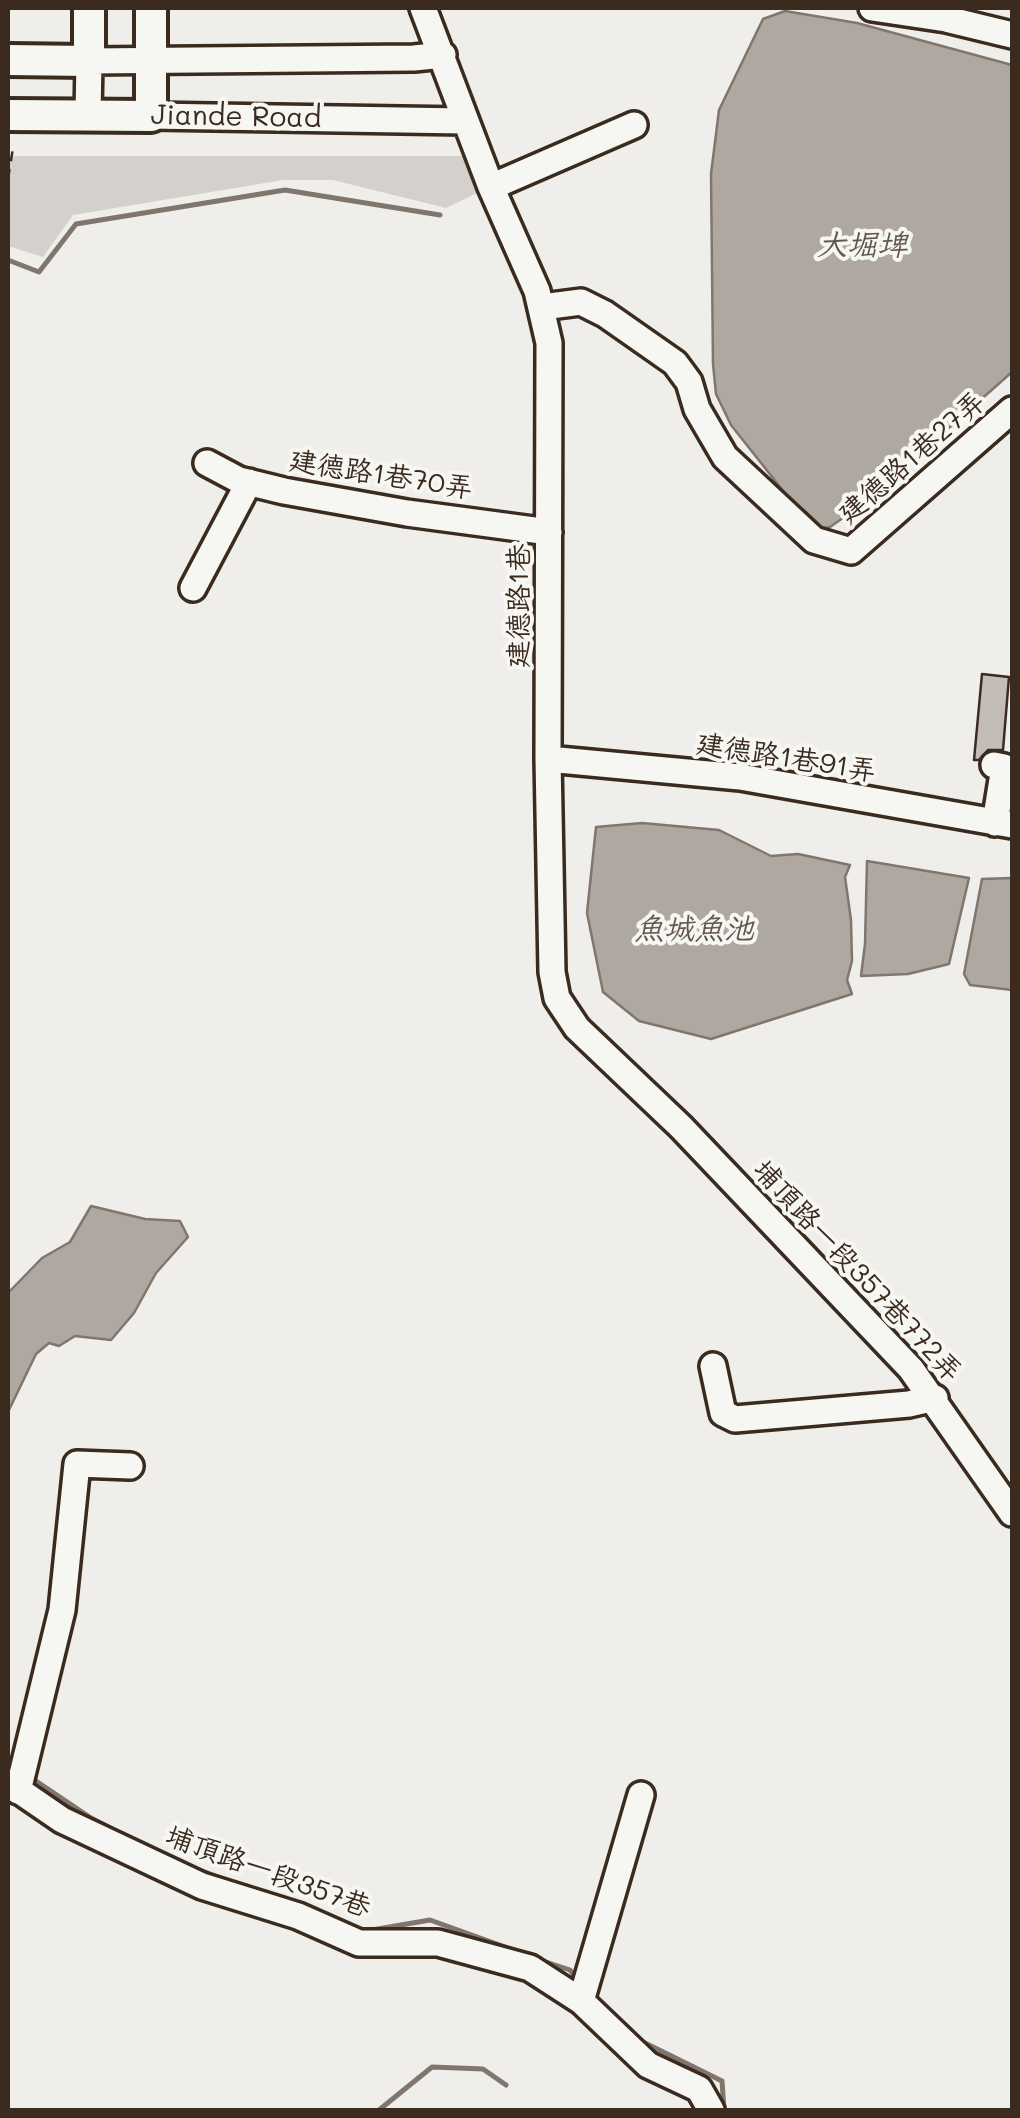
<!DOCTYPE html>
<meta charset="utf-8">
<style>
body{margin:0}
#map{position:relative;width:1020px;height:2118px;overflow:hidden;background:#efeeea;font-family:Mali,sans-serif}
canvas{display:block}
.frame{position:absolute;inset:0;border:10px solid #3b2a1e;pointer-events:none}
</style>
<div id="map">
<canvas width="1020" height="2118"></canvas>
<div class="frame"></div>
</div>
<script>
const ctx = document.querySelector('canvas').getContext('2d');
ctx.lineJoin = 'round';
function fill(path, color) {
  ctx.fillStyle = color;
  ctx.fill(path, 'evenodd');
}
function shape(rows) {
  const path = new Path2D();
  for (const r of rows) {
    path.moveTo(r[0], r[1]);
    for (let i = 2; i < r.length; i += 2) path.lineTo(r[i], r[i + 1]);
  }
  return path;
}
function strokePath(path, color, width, dash) {
  ctx.strokeStyle = color;
  ctx.lineWidth = width;
  ctx.lineCap = dash ? 'butt' : 'round';
  ctx.setLineDash(dash || []);
  ctx.stroke(path);
}
function write(font, color, halo, rows, align = 'center') {
  ctx.font = font + ' Mali,"LXGW WenKai TC",sans-serif';
  ctx.lineWidth = 8;
  ctx.setLineDash([]);
  ctx.textBaseline = 'middle';
  ctx.strokeStyle = halo;
  ctx.fillStyle = color;
  for (const [text, x, y, turn = 0] of rows) {
    ctx.save();
    ctx.translate(x, y);
    ctx.rotate((+turn || 0) * Math.PI / 180);
    ctx.textAlign = isNaN(turn) ? turn : align;
    if (halo) ctx.strokeText(text, 0, 0);
    ctx.fillText(text, 0, 0);
    ctx.restore();
  }
}
fill(shape([
 [8,156,466,156,481,191,446,208,333,180,283,180,73,215,43,257,8,246]
]), '#d4d1cc');
const water = shape([
 [785,11,857,23,1012,65,1012,372,863,504,830,527,814,530,731,425,716,394,713,364,711,174,719,110,763,19,785,11],
 [642,823,719,830,771,856,798,854,850,865,845,877,851,920,852,961,847,980,852,994,711,1039,639,1021,603,992,587,913,596,827,642,823],
 [867,861,969,878,949,964,908,974,861,976,865,944,867,861],
 [1012,878,1012,990,970,985,964,974,982,879,1012,878],
 [91,1206,145,1219,180,1221,188,1237,156,1273,134,1313,111,1340,75,1336,59,1346,49,1343,36,1354,8,1412,8,1293,42,1258,70,1242,91,1206]
]);
fill(water, '#afa8a1');
strokePath(water, '#81766d', 2.5);
strokePath(shape([
 [8,260,39,272,76,224,285,190,440,215],
 [30,1777,91,1818,131,1839],
 [186,1865,242,1886],
 [346,1924,366,1931,430,1920,522,1953],
 [537,1959,570,1970,579,1982],
 [635,2038,722,2081,724,2110],
 [379,2110,432,2067,483,2069,506,2085]
]), '#81766d', 5);
const building = shape([
 [982,674,1009,677,1003,750,988,750,979,760,974,760,982,674]
]);
fill(building, '#c2bdb7');
strokePath(building, '#3b2a1e', 2.5);
const minor = shape([
 [423,8,491,187,537,291,549,343,548,759,552,972,557,998,577,1028,681,1127,911,1369,1012,1513],
 [872,8,946,19,1012,35],
 [88,115,89,61,414,58,443,55],
 [151,116,464,121],
 [491,187,634,125],
 [542,307,581,302,605,314,675,363,689,382,697,409,725,457,814,540,851,551,1012,410],
 [207,463,239,480,284,491,407,513,549,532],
 [193,588,249,482],
 [548,759,740,777,1012,825],
 [994,765,1004,767,995,823],
 [713,1366,723,1413,735,1419,909,1404,935,1398],
 [8,1783,62,1820,202,1886,298,1916,359,1943,438,1943,530,1968,581,2001,648,2065,699,2089,711,2110],
 [18,1791,62,1610,77,1464,130,1466],
 [581,2001,641,1795]
]);
const major = shape([
 [8,60,89,61,89,8],
 [8,115,151,116,151,8]
]);
strokePath(minor, '#3b2a1e', 32);
strokePath(major, '#3b2a1e', 38);
strokePath(shape([
 [8,179,13,148]
]), '#3b2a1e', 2.5, [10, 8]);
strokePath(minor, '#f6f6f2', 25);
strokePath(major, '#f6f6f2', 30);
write('28px', '#3b2a1e', '#f6f6f2', [
 ["Jiande Road",236,117,1],
 ["建德路1巷27弄",912,458,-41],
 ["建德路1巷70弄",381,475,9],
 ["建德路1巷",519,606,-90],
 ["建德路1巷91弄",786,758,9],
 ["埔頂路一段357巷772弄",857,1271,47],
 ["埔頂路一段357巷",268,1872,20]
]);
write('italic 30px', '#64564c', '#f6f6f2', [
 ["大堀埤",862,246],
 ["魚城魚池",694,930]
]);
</script>
